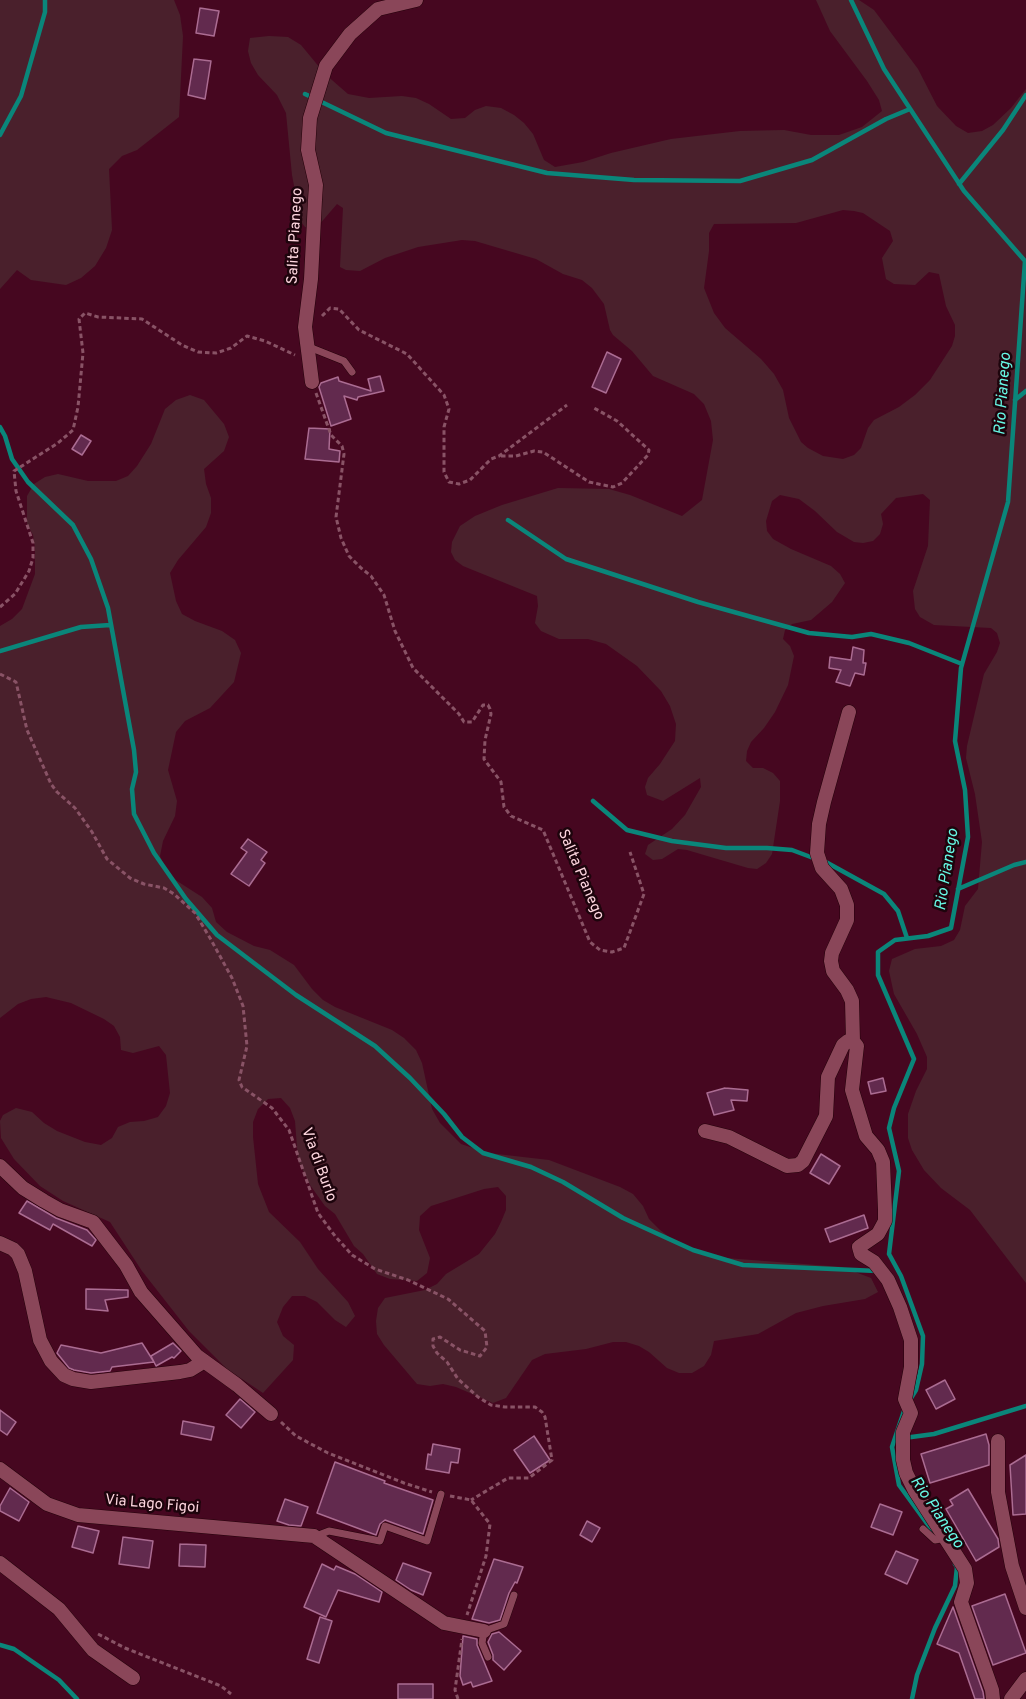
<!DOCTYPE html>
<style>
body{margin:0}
canvas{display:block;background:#460720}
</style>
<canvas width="1026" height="1699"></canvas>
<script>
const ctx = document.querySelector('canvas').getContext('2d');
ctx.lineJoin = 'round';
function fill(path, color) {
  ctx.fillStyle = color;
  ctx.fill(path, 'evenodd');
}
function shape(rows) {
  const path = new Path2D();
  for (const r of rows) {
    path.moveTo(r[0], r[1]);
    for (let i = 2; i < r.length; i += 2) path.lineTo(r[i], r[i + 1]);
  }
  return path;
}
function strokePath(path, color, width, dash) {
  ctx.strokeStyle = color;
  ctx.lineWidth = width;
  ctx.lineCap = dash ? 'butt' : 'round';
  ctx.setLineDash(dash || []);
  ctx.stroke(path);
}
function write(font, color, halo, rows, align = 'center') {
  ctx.font = font + ' Overpass,sans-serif';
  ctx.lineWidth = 5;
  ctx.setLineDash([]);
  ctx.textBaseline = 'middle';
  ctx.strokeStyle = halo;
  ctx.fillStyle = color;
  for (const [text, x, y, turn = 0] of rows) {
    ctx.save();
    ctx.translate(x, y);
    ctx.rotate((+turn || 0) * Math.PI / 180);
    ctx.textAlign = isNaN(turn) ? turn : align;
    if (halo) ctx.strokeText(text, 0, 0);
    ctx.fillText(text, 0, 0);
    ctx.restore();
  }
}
fill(shape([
 [0,0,174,0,180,15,183,36,179,117,137,150,122,156,109,169,112,230,106,248,95,266,81,278,66,285,31,280,17,270,0,289],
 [816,0,859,0,874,10,918,69,937,106,956,126,968,133,982,131,993,125,1011,108,1026,89,1026,1283,970,1210,941,1188,924,1170,912,1150,908,1138,908,1114,916,1091,927,1069,927,1057,917,1034,894,994,889,971,892,959,915,949,941,946,954,940,960,930,965,906,978,889,982,842,975,794,966,758,967,746,984,674,997,652,1000,643,997,633,991,628,934,625,920,617,915,609,913,591,928,546,930,500,923,494,896,498,881,514,883,524,880,534,873,541,863,543,854,542,837,532,815,511,799,499,780,495,772,501,766,521,767,531,773,539,791,549,831,566,840,574,845,583,832,602,811,620,792,624,785,630,783,639,790,646,794,656,788,685,775,712,764,728,751,742,747,751,746,761,753,768,763,768,773,773,780,781,780,801,772,854,766,863,757,869,748,868,687,850,678,849,662,859,653,860,645,854,648,845,672,829,685,815,701,787,700,778,663,801,647,795,645,787,648,778,660,764,675,741,676,724,670,706,661,691,637,666,606,644,588,639,559,639,541,631,535,623,538,606,537,596,463,566,455,560,451,552,452,542,460,526,475,516,502,505,558,488,609,489,630,495,682,516,702,500,713,440,711,421,704,404,694,394,653,376,632,351,613,335,610,330,604,304,592,288,582,280,563,274,536,259,475,241,462,240,418,247,385,258,360,271,346,270,340,267,343,208,337,204,318,226,311,228,305,227,301,222,292,175,286,113,277,95,258,75,251,63,248,51,250,38,269,36,288,37,301,45,325,74,348,94,369,98,402,96,416,98,429,104,451,119,465,118,475,110,486,106,501,108,514,115,524,123,533,134,544,160,555,167,583,162,611,153,671,139,740,131,784,130,811,135,839,135,862,127,882,111,879,100,867,81,830,31],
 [843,210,854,211,863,213,890,231,893,241,882,258,886,279,894,284,915,285,929,272,939,274,946,306,955,325,955,336,952,346,930,380,915,395,899,407,874,420,868,428,861,448,854,455,843,459,823,456,808,448,801,442,789,418,783,390,774,374,761,359,725,328,714,313,704,288,709,251,709,233,714,224,796,223],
 [190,395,204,400,224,424,229,437,224,451,204,469,206,484,211,498,211,513,206,527,178,560,170,573,176,601,182,614,195,621,222,631,235,640,241,653,234,682,210,708,185,721,176,732,168,770,177,801,175,816,163,841,160,856,166,870,177,881,202,897,212,908,216,922,227,932,254,946,270,950,294,965,312,989,323,1000,335,1007,392,1030,404,1038,416,1050,422,1063,432,1109,440,1123,461,1144,488,1153,549,1160,620,1187,633,1194,643,1206,649,1219,660,1230,673,1240,699,1254,713,1257,842,1267,871,1278,878,1292,865,1299,823,1306,796,1313,758,1334,714,1341,711,1355,704,1366,692,1373,679,1373,667,1368,649,1352,639,1346,626,1342,613,1342,586,1349,545,1354,532,1360,506,1398,493,1403,456,1387,443,1384,430,1386,417,1384,384,1345,377,1334,376,1321,378,1308,385,1298,425,1290,437,1284,446,1274,479,1254,495,1234,501,1222,506,1210,506,1196,498,1187,484,1189,431,1206,420,1216,419,1230,430,1258,427,1273,417,1281,390,1279,377,1274,363,1254,354,1246,335,1214,325,1206,310,1185,298,1160,295,1121,290,1108,281,1098,268,1099,258,1109,253,1122,253,1137,258,1184,269,1212,300,1242,318,1269,348,1302,355,1316,346,1327,335,1320,317,1302,305,1296,292,1296,283,1307,277,1322,283,1336,294,1345,293,1360,263,1393,227,1369,189,1331,142,1271,110,1222,63,1201,40,1186,14,1159,1,1138,0,1121,3,1115,16,1108,32,1112,44,1123,57,1131,85,1142,101,1145,112,1138,118,1127,130,1122,144,1121,158,1117,166,1106,170,1093,166,1055,159,1046,133,1053,121,1050,120,1037,114,1026,104,1019,71,1003,46,997,31,999,18,1004,0,1018,0,626,12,619,22,609,35,574,35,548,33,535,27,524,27,496,34,484,45,477,58,474,88,481,116,481,128,476,137,466,151,444,165,409,176,400]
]), '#4a202c');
strokePath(shape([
 [851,0,884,69,964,191,1025,261,1008,502,961,668,955,741,965,790,968,837,951,928,928,936,895,940,878,952,878,975,914,1059,894,1108,889,1128,899,1171,889,1254,901,1276,923,1336,922,1364,916,1390,911,1398],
 [305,94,386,133,547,173,634,180,740,181,812,160,886,119,910,109],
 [0,135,21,96,45,12,45,0],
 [959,184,1003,130,1026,95],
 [1015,400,1026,391],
 [0,427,5,436,12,459,28,482,73,525,91,559,108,608,134,750,136,772,132,789,134,814,154,853,186,899,217,935,296,995,375,1046,410,1078,444,1114,462,1137,483,1153,531,1167,563,1182,623,1218,693,1250,743,1265,877,1271],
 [508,520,566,559,698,602,809,633,852,637,871,634,909,643,962,664],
 [0,651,81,627,110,625],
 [593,801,627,830,672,841,726,848,767,848,792,850,816,859],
 [824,861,884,894,898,911,907,938],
 [958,889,1014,865,1026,862],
 [905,1408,892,1447,899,1485,939,1540],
 [904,1438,934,1434,1026,1406],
 [0,1645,14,1649,59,1680,77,1699],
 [912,1699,917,1675,935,1628,955,1586,957,1567,955,1564]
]), '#0a867a', 4.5);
const building = shape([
 [200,8,219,11,214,36,196,33,200,8],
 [194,59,211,61,205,99,188,95,194,59],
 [607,352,621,359,606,393,592,387,607,352],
 [380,376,384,391,358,397,357,400,344,396,351,419,331,426,319,387,321,383,338,377,339,381,371,391,368,379,380,376],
 [309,428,330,429,329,449,340,451,339,462,305,459,309,428],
 [81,435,91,441,82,455,72,449,81,435],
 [853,647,864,650,863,663,866,663,864,675,855,673,850,686,836,682,841,670,829,668,830,657,851,660,853,647],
 [248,839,267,852,261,860,265,863,249,886,231,874,247,852,241,848,248,839],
 [883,1078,886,1091,871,1094,868,1082,883,1078],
 [725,1088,748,1090,747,1101,731,1100,734,1110,714,1115,707,1093,725,1088],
 [821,1154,840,1166,829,1184,810,1173,821,1154],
 [27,1201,56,1218,87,1230,96,1240,92,1246,53,1224,50,1230,19,1213,27,1201],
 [864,1215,868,1228,830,1242,825,1229,864,1215],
 [86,1289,128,1290,128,1297,105,1300,108,1311,86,1309,86,1289],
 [142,1343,154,1362,112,1367,110,1371,91,1373,74,1370,69,1368,57,1353,61,1345,101,1353,142,1343],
 [173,1343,181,1351,174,1358,172,1357,156,1366,151,1356,173,1343],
 [945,1380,955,1399,936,1409,926,1390,945,1380],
 [240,1399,255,1412,241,1428,226,1415,240,1399],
 [0,1410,16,1422,7,1435,0,1430,0,1410],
 [183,1421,214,1427,211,1440,181,1434,183,1421],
 [986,1434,989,1445,989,1465,930,1483,921,1454,986,1434],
 [534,1436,550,1460,530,1473,514,1450,534,1436],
 [433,1444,460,1449,458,1463,451,1462,449,1473,426,1469,428,1454,431,1455,433,1444],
 [1026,1455,1026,1514,1013,1515,1010,1465,1026,1455],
 [335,1462,385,1481,384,1483,433,1500,423,1534,385,1520,380,1524,376,1535,317,1513,335,1462],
 [10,1488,29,1502,19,1521,0,1511,0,1506,10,1488],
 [968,1489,998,1539,999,1547,976,1561,946,1509,953,1505,950,1500,968,1489],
 [285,1499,308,1507,301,1526,289,1525,277,1521,285,1499],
 [880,1504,902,1512,893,1535,871,1527,880,1504],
 [587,1521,600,1528,592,1542,580,1535,587,1521],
 [78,1526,99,1531,93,1553,72,1547,78,1526],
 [123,1537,153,1541,149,1568,119,1564,123,1537],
 [180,1544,206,1545,205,1567,179,1566,180,1544],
 [896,1551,918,1560,907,1584,885,1574,896,1551],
 [494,1559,523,1567,517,1583,515,1582,509,1593,500,1620,489,1623,472,1619,494,1559],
 [403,1563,431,1573,423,1595,411,1590,396,1580,403,1563],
 [322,1564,334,1570,336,1566,355,1574,382,1592,379,1602,338,1590,326,1617,304,1607,322,1564],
 [1005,1594,1026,1653,993,1665,972,1606,1005,1594],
 [953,1607,983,1692,984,1699,975,1699,959,1653,937,1644,953,1607],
 [320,1617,332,1621,319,1663,307,1659,320,1617],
 [499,1632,521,1651,504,1670,493,1660,493,1655,488,1642,492,1634,499,1632],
 [463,1636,477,1639,477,1645,492,1681,473,1687,471,1682,463,1685,460,1676,463,1636],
 [398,1684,433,1684,433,1699,398,1699,398,1684]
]);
fill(building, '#622a4e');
strokePath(building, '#ab6c92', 1.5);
const service = shape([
 [309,347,344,361,352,372],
 [923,1529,935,1540,946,1538],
 [316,1536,329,1531,380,1541,385,1526,427,1541,441,1494],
 [488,1657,482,1643,484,1631,504,1624,514,1595]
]);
const minor = shape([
 [312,382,305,327,311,279,315,200,316,185,308,150,310,118,326,66,350,34,378,9,416,0],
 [849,712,824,802,819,824,817,853,822,868,841,889,847,905,847,920,832,953,831,961,833,971,847,990,852,1001,853,1041],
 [705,1131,729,1137,787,1166,798,1165,803,1161,826,1116,828,1077,843,1045,848,1041,853,1041,857,1046,852,1090,866,1136,878,1150,883,1162,885,1210,885,1221,878,1234,859,1247,861,1254,874,1262,888,1280,900,1307,911,1340,911,1367,905,1399,911,1413,903,1432,903,1460,906,1473,915,1491,965,1569,967,1583,961,1602,992,1690,993,1699],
 [0,1166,23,1188,44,1201,60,1210,93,1222,126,1265,141,1292,197,1356,237,1385,271,1414],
 [0,1243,13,1249,18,1254,25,1271,40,1340,51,1361,64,1375,73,1379,91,1382,180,1372,190,1370,203,1362],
 [998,1441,998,1492,1012,1566,1026,1608],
 [0,1469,47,1504,78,1515,314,1536,444,1623,484,1631],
 [0,1563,59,1609,93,1650,133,1678],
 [1011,1699,1026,1679]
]);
strokePath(service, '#24000a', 8);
strokePath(minor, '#24000a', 15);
strokePath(shape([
 [322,316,330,308,339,309,359,330,407,354,444,395,449,409,444,427,444,472,449,482,459,484,470,480,491,459,499,456,567,405],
 [316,393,331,435,342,446,344,454,336,517,341,538,349,556,361,568,371,576,384,595,395,631,413,668,459,714,464,722,472,722,483,705,488,705,490,709,491,714,485,740,484,759,501,782,504,807,511,816,543,830,590,942,600,950,612,952,624,948,644,894,630,852],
 [501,456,516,456,534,451,543,452,589,482,613,487,622,483,648,455,649,450,617,421,594,408],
 [0,607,15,594,29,571,33,558,33,543,16,491,14,471,58,443,73,430,78,407,83,353,79,319,85,313,98,317,142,319,182,345,198,352,216,353,231,348,247,336,265,341,295,355],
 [0,674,16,682,27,730,51,784,57,792,75,808,92,832,107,859,130,878,144,884,164,888,174,894,195,913,210,938,232,978,243,1006,247,1046,239,1080,242,1087,272,1108,289,1130,318,1213,335,1236,352,1255,375,1269,408,1280,448,1299,485,1331,487,1347,480,1356,460,1350,440,1337,433,1339,433,1346,437,1353,447,1362,458,1379,478,1397,491,1405,505,1407,535,1407,542,1412,545,1417,552,1460,529,1478,508,1478,471,1500],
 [281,1422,296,1436,328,1453,404,1483,432,1492],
 [450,1496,471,1500,490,1524,486,1556,467,1615],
 [98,1634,125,1648,221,1686,231,1694],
 [458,1699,455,1690,462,1639]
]), '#895366', 3, [4.5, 3]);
strokePath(service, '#8a4659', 7);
strokePath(minor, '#8a4659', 14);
write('15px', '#fdd5de', '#1d040c', [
 ["Salita Pianego",296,236,-87],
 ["Salita Pianego",580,875,67],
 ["Via di Burlo",318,1165,70],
 ["Via Lago Figoi",152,1505,5]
]);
write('italic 16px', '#67f8e5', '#1d040c', [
 ["Rio Pianego",1004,394,-86],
 ["Rio Pianego",948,870,-81],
 ["Rio Pianego",936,1513,56]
]);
</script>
